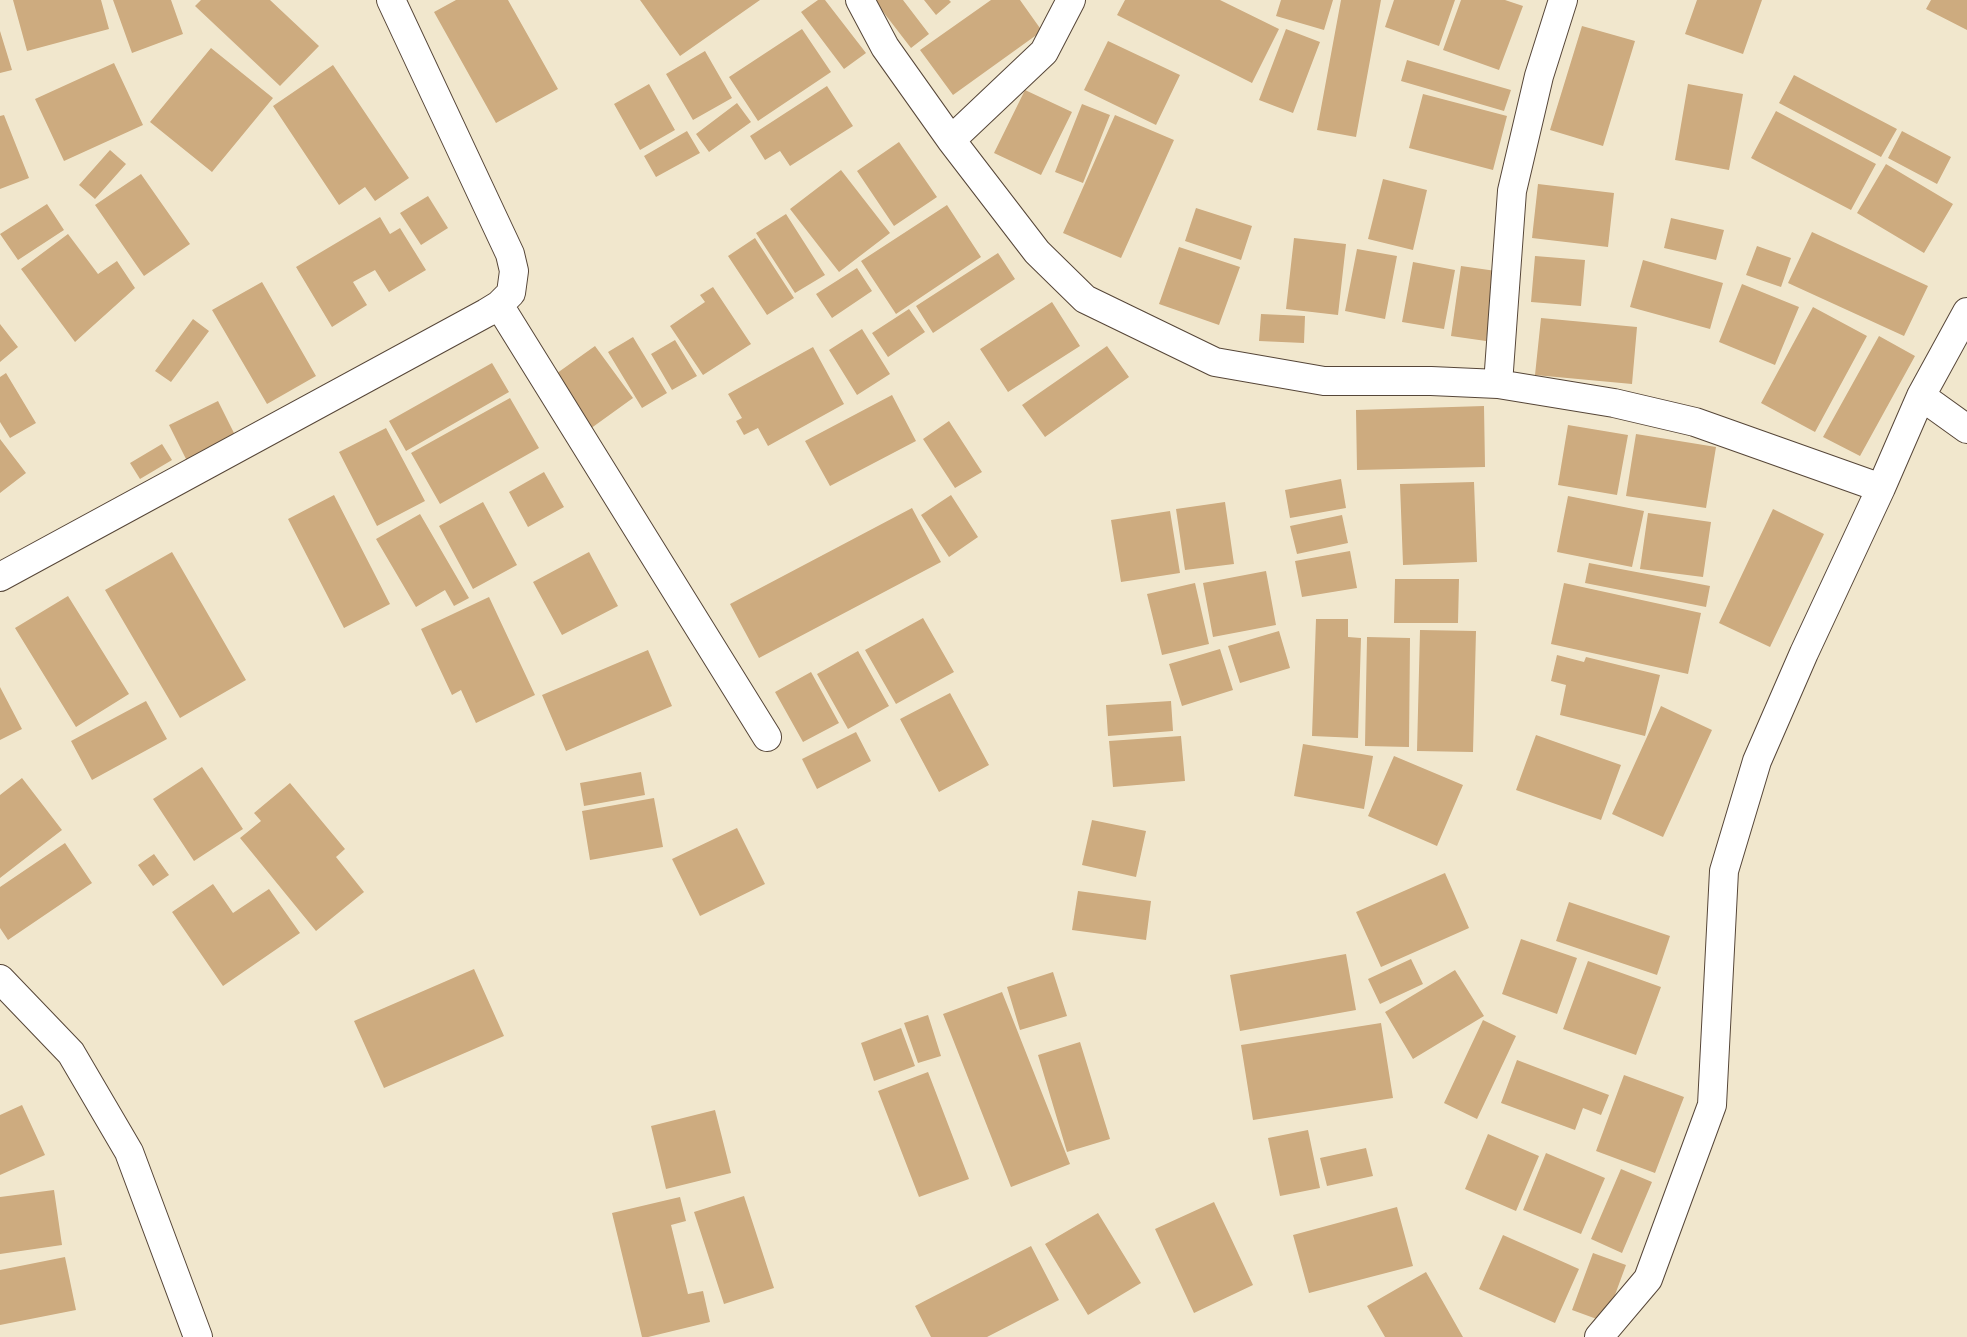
<!DOCTYPE html>
<style>
body{margin:0}
canvas{display:block;background:#f1e7cd}
</style>
<canvas width="1967" height="1337"></canvas>
<script>
const ctx = document.querySelector('canvas').getContext('2d');
ctx.lineJoin = 'round';
function fill(path, color) {
  ctx.fillStyle = color;
  ctx.fill(path, 'evenodd');
}
function shape(rows) {
  const path = new Path2D();
  for (const r of rows) {
    path.moveTo(r[0], r[1]);
    for (let i = 2; i < r.length; i += 2) path.lineTo(r[i], r[i + 1]);
  }
  return path;
}
function strokePath(path, color, width, dash) {
  ctx.strokeStyle = color;
  ctx.lineWidth = width;
  ctx.lineCap = dash ? 'butt' : 'round';
  ctx.setLineDash(dash || []);
  ctx.stroke(path);
}
fill(shape([
 [13,0,101,0,109,29,27,51],
 [113,0,171,0,183,34,132,53],
 [201,0,270,0,319,46,280,86,195,6],
 [456,0,508,0,558,89,496,123,434,12],
 [640,0,760,0,680,56],
 [818,0,825,0,866,53,844,69,801,12],
 [874,0,903,0,929,34,911,48],
 [924,0,949,0,951,2,936,15],
 [991,0,1020,0,1042,31,953,95,920,50],
 [1125,0,1220,0,1279,29,1252,83,1117,15],
 [1281,0,1333,0,1324,30,1276,16],
 [1341,0,1381,0,1356,137,1317,130],
 [1394,0,1455,0,1439,46,1385,27],
 [1461,0,1505,0,1523,6,1499,70,1443,50],
 [1697,0,1762,0,1743,54,1685,34],
 [1931,0,1967,0,1967,30,1926,9],
 [1582,26,1635,41,1603,146,1550,130],
 [802,29,831,72,758,121,729,77],
 [1286,29,1320,42,1293,113,1259,100],
 [0,31,12,70,0,73],
 [1108,41,1180,75,1156,125,1084,90],
 [211,48,273,98,212,172,150,122],
 [705,51,732,98,693,120,666,74],
 [1407,60,1511,90,1504,111,1401,81],
 [114,63,143,125,64,161,35,99],
 [333,65,409,178,375,201,365,187,339,205,273,106],
 [1794,75,1897,129,1881,157,1779,103],
 [649,84,675,130,640,150,614,104],
 [1688,84,1743,94,1729,170,1675,160],
 [827,86,853,126,790,166,780,151,765,160,750,136],
 [1025,90,1072,112,1041,175,994,153],
 [1423,94,1507,116,1493,170,1409,148],
 [737,103,751,122,709,152,696,134],
 [1082,104,1110,115,1083,183,1055,172],
 [1776,111,1876,164,1851,210,1751,158],
 [4,115,29,178,0,189,0,116],
 [1115,115,1174,140,1121,258,1063,233],
 [687,131,700,153,656,177,644,156],
 [1902,131,1951,157,1937,184,1888,158],
 [899,142,937,197,894,226,857,171],
 [110,150,126,164,95,199,79,185],
 [1886,164,1953,204,1924,253,1857,213],
 [841,170,890,233,839,272,790,209],
 [141,174,190,244,144,276,95,205],
 [1383,179,1427,190,1413,250,1368,239],
 [1538,184,1614,193,1608,247,1532,238],
 [428,196,448,228,421,245,400,213],
 [47,204,64,230,18,260,0,234],
 [947,205,981,257,896,314,861,261],
 [1196,208,1252,226,1241,260,1185,241],
 [786,214,825,275,795,293,756,233],
 [380,217,390,234,400,228,426,270,389,292,375,270,353,282,367,305,332,327,296,267],
 [1671,218,1724,230,1716,260,1664,248],
 [1812,232,1928,286,1904,336,1788,283],
 [68,234,98,274,117,261,135,288,75,342,21,269],
 [755,238,794,298,767,315,728,256],
 [1294,238,1346,244,1338,315,1286,309],
 [1757,246,1791,258,1781,287,1746,275],
 [1179,247,1240,267,1219,325,1159,304],
 [1357,249,1397,256,1385,319,1345,311],
 [998,253,1015,279,933,333,916,306],
 [1535,256,1585,260,1581,306,1531,302],
 [1643,260,1723,283,1710,329,1630,307],
 [1413,262,1455,270,1444,329,1402,322],
 [1461,266,1496,271,1486,341,1451,336],
 [857,268,872,291,832,318,816,294],
 [262,282,316,376,267,404,212,310],
 [1742,284,1799,307,1775,365,1719,342],
 [713,287,751,344,703,375,670,326,705,302,700,295],
 [1052,302,1080,346,1008,392,980,349],
 [1813,307,1867,336,1815,432,1761,403],
 [909,309,925,332,888,357,872,333],
 [1261,314,1305,316,1304,343,1259,341],
 [1541,318,1637,327,1632,384,1535,375],
 [193,319,209,331,171,382,155,371],
 [0,324,18,347,0,362],
 [862,329,890,374,857,395,829,350],
 [1879,336,1915,356,1860,456,1823,437],
 [633,337,667,393,642,408,608,352],
 [675,340,697,376,672,390,651,354],
 [595,346,633,398,590,429,553,376],
 [1107,346,1129,377,1045,437,1022,405],
 [813,347,844,404,768,446,758,428,744,435,736,421,742,418,728,394],
 [492,363,509,392,406,451,389,421],
 [6,373,36,423,10,438,0,422,0,377],
 [892,395,916,441,830,486,805,441],
 [510,398,539,448,440,504,411,453],
 [218,401,236,437,187,461,169,425],
 [1484,406,1485,467,1357,470,1356,410],
 [949,421,982,472,955,488,923,439],
 [1568,425,1628,435,1617,495,1558,485],
 [386,428,425,501,377,526,339,452],
 [1636,434,1716,447,1706,508,1626,496],
 [0,439,26,473,0,493],
 [162,444,172,460,140,479,130,463],
 [544,472,564,507,528,527,509,492],
 [1341,479,1346,508,1290,518,1285,490],
 [1474,482,1477,562,1403,565,1400,484],
 [334,495,390,604,344,628,288,519],
 [951,495,978,537,949,557,921,515],
 [1568,496,1644,511,1632,567,1557,552],
 [483,502,517,565,473,589,439,526],
 [1225,502,1234,564,1185,570,1176,509],
 [912,508,941,562,759,658,730,604],
 [1773,509,1824,534,1770,647,1719,623],
 [1170,511,1180,573,1121,582,1111,520],
 [1648,513,1711,522,1703,577,1640,569],
 [420,514,469,598,454,606,445,590,416,607,376,539],
 [1342,515,1348,543,1297,554,1290,526],
 [1350,551,1357,588,1302,597,1295,561],
 [172,552,246,680,180,718,105,590],
 [589,552,618,606,562,635,533,582],
 [1589,563,1710,586,1706,607,1585,583],
 [1266,571,1276,625,1213,637,1203,583],
 [1395,579,1459,579,1458,623,1394,623],
 [1195,583,1209,644,1162,655,1147,594],
 [1564,583,1701,613,1688,674,1551,644],
 [68,596,129,694,76,727,15,628],
 [489,597,535,695,476,723,461,690,452,695,421,629],
 [923,618,954,672,896,704,865,650],
 [1316,619,1348,619,1348,637,1361,638,1358,738,1312,736],
 [1420,630,1476,631,1473,752,1417,751],
 [1279,631,1290,668,1240,683,1228,646],
 [1367,637,1410,638,1409,747,1365,746],
 [1220,649,1233,690,1182,706,1169,664],
 [648,650,672,706,566,751,542,695],
 [858,651,889,706,848,729,817,674],
 [1557,655,1584,662,1586,657,1660,675,1645,736,1560,715,1566,685,1551,681],
 [811,672,839,723,803,742,775,692],
 [0,687,22,729,0,740],
 [950,693,989,765,939,792,900,719],
 [146,701,167,739,92,780,71,741],
 [1171,701,1173,731,1108,736,1106,705],
 [1661,706,1712,730,1663,837,1612,814],
 [856,732,871,761,817,789,802,759],
 [1536,735,1621,765,1601,820,1516,790],
 [1181,736,1185,781,1113,787,1109,741],
 [1303,744,1373,756,1364,809,1294,796],
 [1394,756,1463,785,1437,846,1368,816],
 [202,767,243,829,194,861,153,799],
 [641,772,645,795,584,806,580,783],
 [22,778,62,830,0,878,0,795],
 [290,783,345,849,336,857,364,892,316,931,240,838,261,821,254,813],
 [654,798,663,847,590,860,582,811],
 [1092,820,1146,831,1136,877,1082,865],
 [737,828,765,884,700,916,672,859],
 [65,843,92,883,8,940,0,928,0,887],
 [154,854,169,875,153,886,138,865],
 [1445,873,1469,928,1381,967,1356,912],
 [213,884,233,913,269,889,300,933,223,986,172,912],
 [1078,891,1151,901,1146,940,1072,930],
 [1569,902,1670,936,1657,975,1556,941],
 [1521,939,1577,958,1557,1014,1502,994],
 [1346,954,1356,1010,1240,1031,1230,975],
 [1411,959,1423,984,1380,1004,1368,979],
 [1588,961,1661,987,1636,1055,1563,1029],
 [474,969,504,1036,384,1088,354,1021],
 [1455,970,1484,1016,1413,1059,1385,1012],
 [1053,972,1067,1016,1020,1030,1007,987],
 [1002,992,1070,1164,1011,1187,943,1014],
 [928,1015,941,1056,918,1063,904,1023],
 [1483,1020,1516,1036,1477,1119,1444,1103],
 [1381,1023,1393,1098,1253,1120,1241,1045],
 [901,1028,915,1066,874,1081,861,1043],
 [1080,1042,1110,1139,1067,1152,1038,1055],
 [1517,1060,1609,1095,1601,1115,1583,1108,1575,1130,1501,1103],
 [928,1072,969,1179,919,1197,878,1091],
 [1624,1075,1684,1097,1655,1173,1596,1151],
 [22,1105,45,1155,0,1175,0,1115],
 [715,1110,731,1173,666,1189,651,1126],
 [1308,1130,1320,1188,1280,1196,1268,1138],
 [1488,1134,1539,1156,1516,1211,1465,1189],
 [1366,1148,1373,1176,1327,1186,1320,1158],
 [1546,1153,1605,1178,1581,1234,1523,1210],
 [1621,1169,1652,1182,1622,1253,1591,1239],
 [54,1190,62,1245,0,1254,0,1197],
 [744,1196,774,1288,724,1304,694,1212],
 [680,1197,686,1221,671,1225,688,1294,703,1291,710,1322,648,1337,642,1337,612,1213],
 [1214,1202,1253,1285,1194,1313,1155,1229],
 [1397,1207,1413,1266,1309,1293,1293,1235],
 [1098,1213,1141,1283,1088,1315,1045,1244],
 [1503,1235,1579,1269,1555,1323,1479,1289],
 [1031,1246,1059,1300,987,1337,931,1337,915,1306],
 [1593,1253,1626,1265,1605,1322,1572,1310],
 [65,1257,76,1310,0,1325,0,1270],
 [1426,1272,1463,1337,1385,1337,1367,1306]
]), '#cdab7f');
const street = shape([
 [860,0,885,47,951,140,1037,252,1085,299,1215,362,1324,381,1431,381,1498,384,1614,403,1695,422,1881,488],
 [951,140,1044,52,1071,0],
 [499,305,767,737],
 [1498,384,1512,191,1539,76,1563,0],
 [1921,396,1967,429],
 [0,577,486,313,499,305,511,293,514,271,510,254,391,0],
 [0,979,71,1053,129,1152,198,1337],
 [1599,1337,1648,1279,1712,1105,1724,871,1757,761,1804,653,1881,488,1921,396,1967,312]
]);
strokePath(street, '#564638', 30);
strokePath(street, '#fff', 28);
</script>
